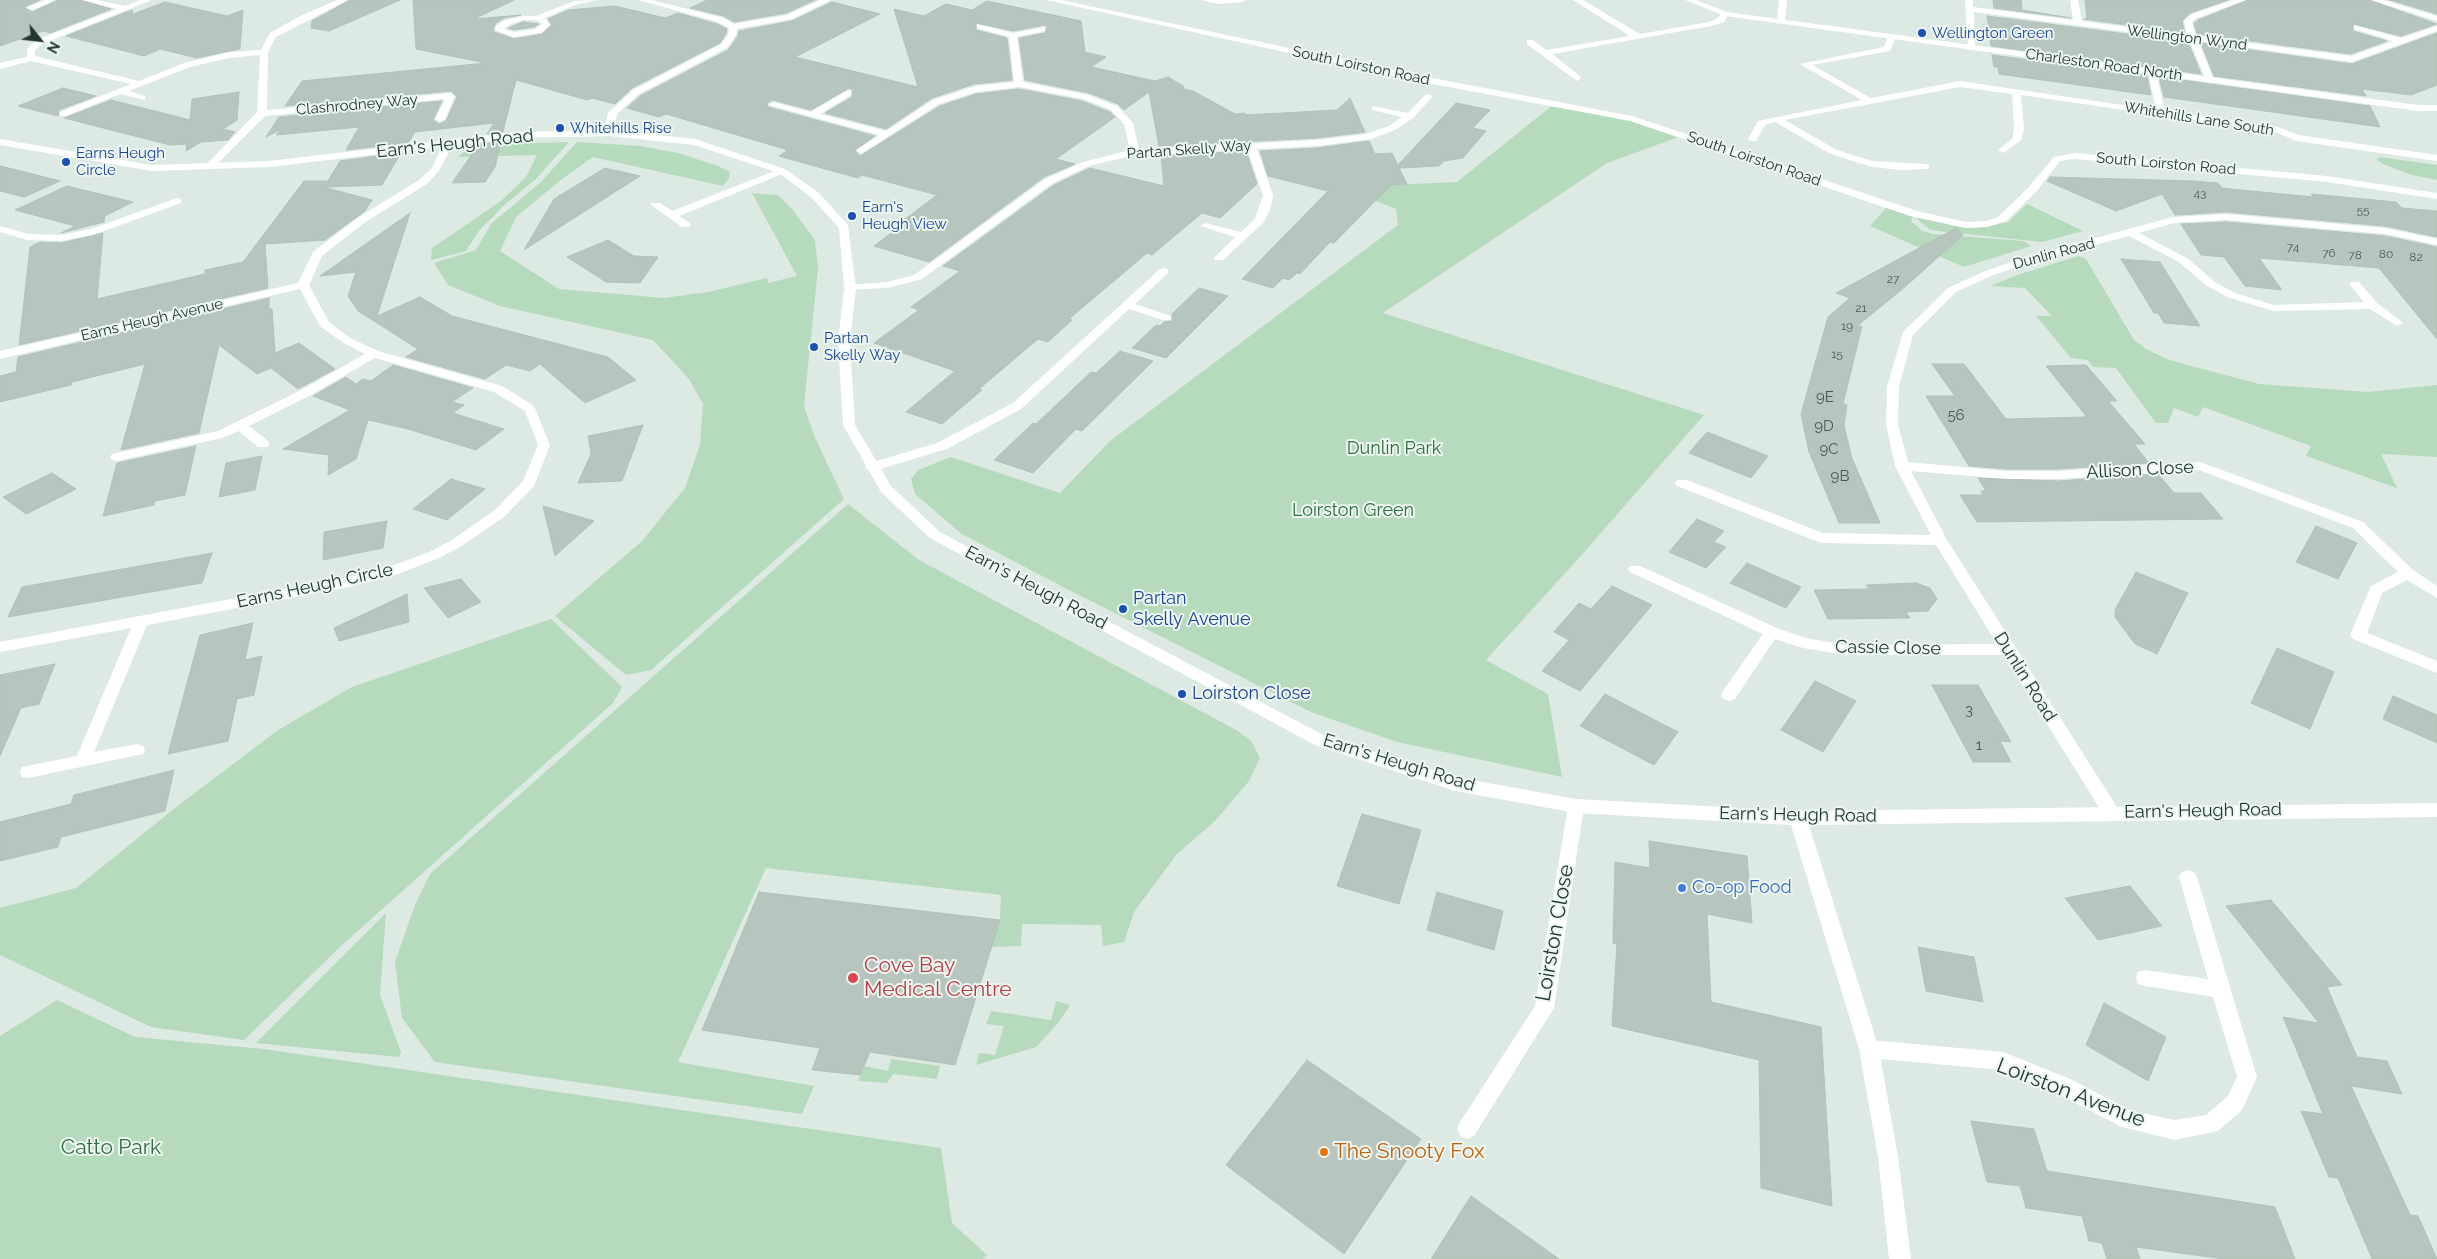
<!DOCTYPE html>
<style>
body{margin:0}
#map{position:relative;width:2437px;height:1259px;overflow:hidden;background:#dde9e3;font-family:Raleway,sans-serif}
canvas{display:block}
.north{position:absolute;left:15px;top:15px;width:50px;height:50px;-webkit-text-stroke:4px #edf6f1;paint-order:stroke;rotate:119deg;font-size:14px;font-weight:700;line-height:20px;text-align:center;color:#20382f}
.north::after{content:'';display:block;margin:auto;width:18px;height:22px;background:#20382f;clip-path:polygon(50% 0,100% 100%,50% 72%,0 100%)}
</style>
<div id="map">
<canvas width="2437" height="1259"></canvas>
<div class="north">N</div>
</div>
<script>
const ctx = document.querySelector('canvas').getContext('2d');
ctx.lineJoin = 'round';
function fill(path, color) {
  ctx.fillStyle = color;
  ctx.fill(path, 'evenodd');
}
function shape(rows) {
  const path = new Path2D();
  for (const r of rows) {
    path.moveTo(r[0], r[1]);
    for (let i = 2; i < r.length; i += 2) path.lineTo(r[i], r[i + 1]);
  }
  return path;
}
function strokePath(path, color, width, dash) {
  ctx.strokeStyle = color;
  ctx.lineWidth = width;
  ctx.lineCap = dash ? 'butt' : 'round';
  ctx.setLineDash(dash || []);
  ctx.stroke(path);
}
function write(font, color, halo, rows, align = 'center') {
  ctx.font = font + ' Raleway,sans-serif';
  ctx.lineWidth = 4;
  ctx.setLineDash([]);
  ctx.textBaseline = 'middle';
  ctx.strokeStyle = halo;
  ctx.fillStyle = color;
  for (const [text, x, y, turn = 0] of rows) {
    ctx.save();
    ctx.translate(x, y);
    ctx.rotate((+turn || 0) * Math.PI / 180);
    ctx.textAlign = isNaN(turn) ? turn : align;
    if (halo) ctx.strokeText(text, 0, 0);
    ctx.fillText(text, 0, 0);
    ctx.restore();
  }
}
fill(shape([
 [1554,104,1632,119,1684,135,1607,163,1383,313,1704,415,1579,558,1486,660,1548,694,1562,777,1397,742,1311,712,1067,589,962,534,915,494,911,479,918,470,951,457,1060,493,1110,441,1398,225,1396,209,1374,200,1389,185,1457,182],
 [569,142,536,179,504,205,478,232,466,251,431,260,432,248,501,201,526,177,537,155,458,157,464,152,477,146,499,144],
 [577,142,640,146,678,153,718,166,730,172,729,178,723,186,593,157,562,179,516,217,500,251,559,289,664,298,708,292,767,278,768,283,797,276,752,193,778,195,792,209,815,240,818,268,804,406,815,438,844,499,651,670,626,675,555,616,642,541,685,488,700,445,703,404,689,379,653,340,500,306,448,285,434,263,476,250,491,224,541,182],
 [2379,157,2437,165,2437,180,2412,175,2383,164,2377,160],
 [2027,204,2083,231,2042,242,1938,231,1930,230,1917,219,1920,216,1953,226,1972,228,1990,226,2008,222],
 [1886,208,1914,214,1911,221,1922,231,1934,234,2023,241,2031,246,1964,267,1870,226],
 [2079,256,2086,259,2134,340,2146,349,2169,360,2259,384,2368,392,2437,385,2437,457,2381,454,2397,488,2306,456,2311,446,2203,407,2198,417,2174,408,2168,423,2156,423,2116,368,2093,367,2088,360,2071,358,2036,316,2052,316,2025,288,1990,286,2020,274],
 [848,504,919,560,1238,731,1251,741,1260,758,1249,781,1216,820,1177,854,1134,912,1124,942,1103,946,1101,925,1022,924,1021,946,991,947,1000,920,1001,895,766,868,678,1062,814,1086,802,1114,435,1062,402,1018,395,962,415,905,430,874],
 [551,619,622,687,613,703,341,946,244,1040,151,1027,0,955,0,908,76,888,175,808,278,730,352,687],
 [386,913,380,995,401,1052,399,1057,256,1043],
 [57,1000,135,1037,264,1049,941,1148,952,1223,987,1255,983,1259,0,1259,0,1036],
 [1056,1001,1070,1005,1059,1022,1036,1047,976,1065,979,1053,995,1055,1004,1026,986,1024,991,1011,1051,1020],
 [891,1059,940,1066,937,1079,893,1074,887,1083,858,1081,864,1066,888,1071]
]), '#b6dabc');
const building = shape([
 [0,0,40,0,24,7,32,12,58,0,80,0,111,9,50,33,43,31,0,46,0,0],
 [350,0,400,0,329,31,311,28,312,21,350,0],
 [413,0,514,0,474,19,521,15,504,18,496,23,493,29,494,32,514,39,542,34,552,25,548,19,568,10,615,6,665,18,678,13,717,24,727,29,726,34,720,43,632,88,615,104,592,98,587,100,516,80,503,132,487,134,494,123,415,132,408,143,346,150,359,127,276,135,281,129,266,137,279,117,442,101,433,120,439,124,446,121,457,97,451,91,285,106,302,81,486,63,416,49,413,0],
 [707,0,815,0,786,13,734,22,724,16,690,8,707,0],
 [1993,0,2021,0,2022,10,2071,18,1994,8,1993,0],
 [2085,0,2228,0,2190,13,2182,21,2185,33,2084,19,2087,19,2085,0],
 [2248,0,2369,0,2437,24,2401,36,2353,24,2353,31,2387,41,2351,54,2197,34,2194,23,2198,20,2248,0],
 [2390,0,2437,0,2437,14,2390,0],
 [987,1,1081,21,1085,52,1106,57,1091,67,1155,81,1168,77,1183,86,1184,89,1193,91,1235,114,1245,113,1246,115,1337,110,1350,98,1365,132,1317,138,1159,146,1149,92,1124,110,1118,104,1089,93,1025,80,1019,38,1045,33,1047,27,1045,25,1013,31,976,23,976,30,1007,38,1012,80,974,84,932,98,886,129,825,113,852,97,853,90,849,88,811,110,773,100,767,103,768,107,875,136,855,150,860,156,940,106,976,94,1019,89,1082,101,1110,112,1115,117,1056,159,1075,164,1044,177,929,262,874,246,907,221,904,220,937,195,862,175,858,178,825,169,779,156,788,150,666,114,659,117,627,108,640,96,728,50,738,36,739,31,792,21,832,2,880,14,795,57,918,87,894,9,924,16,946,4,972,10,987,1],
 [165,2,227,16,243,10,240,49,197,58,160,49,144,56,66,36,132,10,133,14,165,2],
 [1987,16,2188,42,2201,74,1991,46,1987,16],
 [523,22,539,24,534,27,514,30,508,28,523,22],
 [2437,33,2437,85,2411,95,2362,89,2366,96,2214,76,2201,43,2352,64,2437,33],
 [1992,55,2147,76,2151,95,1999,74,1998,67,1994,67,1992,55],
 [2159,77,2370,106,2380,127,2164,97,2159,77],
 [63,88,96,96,59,110,58,116,18,106,63,88],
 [239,92,237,120,223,129,235,132,228,140,201,142,186,151,187,144,170,145,64,118,111,100,190,120,192,99,239,92],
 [1456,103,1490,110,1473,128,1486,131,1463,158,1444,161,1439,166,1399,168,1407,184,1391,185,1334,243,1330,242,1300,274,1297,273,1289,280,1283,278,1273,288,1242,279,1328,191,1268,176,1260,151,1317,148,1369,141,1375,154,1392,153,1398,165,1456,103],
 [501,142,495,167,485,182,452,183,479,144,501,142],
 [1246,151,1257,184,1220,218,1202,213,1152,255,1147,253,1069,319,1072,320,1048,342,1038,339,979,389,982,390,942,424,906,412,955,371,874,343,919,310,911,307,960,271,943,266,1054,185,1090,168,1164,186,1161,156,1246,151],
 [401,153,382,185,328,187,327,188,372,200,365,211,325,240,265,244,268,288,19,345,30,247,40,242,61,243,103,233,97,299,205,274,205,270,243,262,304,181,328,181,340,161,401,153],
 [0,166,21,171,60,181,24,197,0,191,0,166],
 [605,168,640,176,524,250,554,199,605,168],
 [2050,177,2193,181,2218,183,2222,188,2230,189,2314,197,2311,194,2396,202,2402,208,2437,211,2437,237,2385,226,2226,212,2175,215,2162,194,2116,211,2047,181,2050,177],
 [67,186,133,202,105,216,104,222,61,233,75,226,15,210,67,186],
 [410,213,377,316,420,297,452,316,608,357,636,380,585,403,540,364,530,371,506,365,485,379,406,357,418,349,358,311,348,296,356,272,320,276,410,213],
 [2226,222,2385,236,2437,247,2437,339,2379,268,2259,258,2282,290,2245,286,2224,257,2201,255,2181,224,2226,222],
 [1956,228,1963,235,1906,286,1856,327,1862,326,1843,404,1847,405,1844,426,1852,458,1880,523,1839,523,1809,452,1801,414,1828,317,1850,298,1836,293,1956,228],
 [608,240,634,256,658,257,640,283,606,282,567,257,608,240],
 [2121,259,2160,262,2200,326,2164,323,2158,313,2154,313,2121,259],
 [1199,288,1228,296,1166,358,1132,348,1156,325,1160,326,1164,322,1172,321,1172,314,1199,288],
 [269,298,269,309,272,309,275,353,299,343,335,369,298,389,271,368,257,374,219,345,199,433,121,450,145,364,72,382,71,385,0,402,0,376,16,372,18,357,269,298],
 [1120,351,1153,361,1082,431,1076,429,1033,473,994,460,1033,423,1036,424,1091,372,1096,373,1120,351],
 [1932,364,1964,364,2006,419,2087,417,2046,366,2086,365,2117,401,2108,401,2145,444,2134,444,2149,463,2058,469,2006,469,1969,466,1926,396,1955,396,1932,364],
 [393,365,473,388,452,402,464,405,453,413,504,429,476,450,408,429,368,420,356,459,328,475,329,455,283,449,350,410,313,396,346,377,356,384,363,379,371,381,393,365],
 [643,425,622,481,578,483,591,454,588,436,643,425],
 [1707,432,1735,443,1768,456,1751,478,1689,453,1707,432],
 [196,446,185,495,155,501,154,505,103,516,117,463,196,446],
 [262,456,255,490,219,497,226,463,262,456],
 [52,473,76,489,26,514,3,497,52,473],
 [2158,474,2174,493,2201,493,2223,519,1977,522,1960,495,1983,495,1981,491,1986,491,1978,478,2058,481,2158,474],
 [451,479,485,489,447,520,413,509,451,479],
 [543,506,594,521,555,556,543,506],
 [1697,519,1724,531,1714,542,1726,547,1706,568,1669,552,1697,519],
 [387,521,383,548,323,560,324,532,387,521],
 [2316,526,2357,543,2338,579,2296,562,2316,526],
 [212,553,202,583,8,617,22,587,212,553],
 [1747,563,1801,587,1786,608,1730,583,1747,563],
 [2136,572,2188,593,2157,654,2135,644,2115,617,2115,610,2136,572],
 [461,579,481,602,448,618,424,588,461,579],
 [1916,583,1930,588,1937,599,1928,611,1906,612,1910,618,1828,619,1814,590,1869,589,1866,585,1916,583],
 [1612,586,1652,605,1580,691,1542,671,1569,640,1554,632,1579,603,1591,609,1612,586],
 [407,594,409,622,339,641,334,628,407,594],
 [253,623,245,660,262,656,254,695,237,699,228,741,168,754,200,635,253,623],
 [2277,648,2334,672,2310,729,2251,703,2277,648],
 [55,664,39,704,21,708,0,756,0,675,55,664],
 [1815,681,1856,701,1823,752,1781,730,1815,681],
 [1932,685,1978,685,2011,742,2000,741,2011,762,1973,762,1932,685],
 [1605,694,1678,732,1654,765,1580,726,1605,694],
 [2393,696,2437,715,2437,743,2383,719,2393,696],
 [174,770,165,811,61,837,58,847,0,861,0,822,71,804,74,795,174,770],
 [1362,814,1421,830,1399,904,1337,886,1362,814],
 [1649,841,1747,856,1752,923,1707,914,1711,1002,1821,1027,1832,1206,1761,1188,1759,1060,1612,1026,1617,944,1613,943,1615,862,1650,868,1649,841],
 [2130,886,2162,926,2098,940,2065,898,2130,886],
 [759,892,1000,920,955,1065,870,1052,860,1075,812,1070,820,1048,702,1030,759,892],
 [1437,892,1503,911,1494,950,1427,930,1437,892],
 [2271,900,2342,985,2327,987,2357,1057,2387,1061,2402,1094,2351,1086,2410,1215,2418,1216,2437,1259,2372,1259,2338,1178,2329,1177,2301,1111,2323,1114,2283,1017,2319,1023,2226,906,2271,900],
 [1918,947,1974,957,1983,1002,1926,991,1918,947],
 [2104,1003,2166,1037,2148,1081,2086,1045,2104,1003],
 [1307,1060,1421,1139,1344,1254,1226,1165,1307,1060],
 [1971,1121,2034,1129,2047,1171,2275,1207,2295,1259,2224,1259,2136,1247,2140,1259,2107,1259,2102,1243,2089,1241,2082,1216,2026,1208,2020,1186,1987,1182,1971,1121],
 [1471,1196,1559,1259,1431,1259,1471,1196]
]);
fill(building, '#b6c6be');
strokePath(building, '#b0c2b9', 1);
fill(shape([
 [45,0,56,0,33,10,26,8,45,0],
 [82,0,97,0,125,6,141,0,152,0,42,44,35,50,35,56,139,81,184,63,229,52,261,50,270,33,300,16,337,0,348,0,276,37,268,52,267,110,451,93,455,96,445,119,440,122,435,119,445,99,265,116,212,169,206,169,206,165,257,112,260,55,229,58,190,67,129,91,145,96,145,100,120,94,66,116,60,116,60,112,131,84,31,61,0,69,0,63,27,57,27,49,36,40,117,9,82,0],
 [597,0,575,5,545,18,550,25,541,33,514,37,495,30,497,25,505,20,523,16,536,16,574,1,597,0],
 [523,20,537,20,542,24,535,29,514,32,504,29,511,24,523,20],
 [638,0,651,0,724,18,734,24,787,15,820,0,831,0,792,19,737,29,736,35,727,48,639,94,617,114,614,133,609,136,604,133,608,113,633,90,721,44,728,35,729,28,718,22,638,0],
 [1046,0,1061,0,1422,76,1632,116,1917,211,1966,222,1986,221,1998,217,2028,188,2054,157,2075,153,2327,176,2437,193,2437,199,2327,182,2075,159,2060,161,2036,192,2006,221,1987,227,1966,228,1910,216,1630,121,1422,82,1046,0],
 [1201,0,1246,0,1242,2,1219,4,1201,0],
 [1573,0,1583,0,1640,34,1709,22,1718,18,1722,12,1729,14,1724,22,1711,26,1552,54,1580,76,1581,78,1577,81,1527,44,1527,40,1533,40,1546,50,1630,36,1573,0],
 [1779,0,1787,0,1785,21,1781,23,1777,21,1779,0],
 [1965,0,1973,0,1973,7,2073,20,2070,0,2078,0,2082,21,2187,35,2184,21,2191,14,2234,0,2246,0,2197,18,2192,22,2196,36,2351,56,2393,41,2354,29,2354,25,2401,38,2437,26,2437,31,2352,62,2198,41,2214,80,2210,83,2206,80,2189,40,1974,12,1975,46,1968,48,1965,0],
 [2371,0,2383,0,2437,16,2437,21,2371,0],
 [977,24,1013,33,1045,27,1045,31,1017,37,1023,82,1088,95,1117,106,1133,123,1139,149,1317,140,1366,134,1389,126,1402,117,1372,110,1372,106,1408,113,1426,94,1433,96,1413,118,1395,130,1371,139,1317,146,1257,149,1273,195,1271,207,1264,222,1223,260,1215,260,1214,258,1235,237,1200,226,1205,223,1241,232,1255,219,1263,195,1247,149,1135,155,1089,166,1053,183,922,279,887,288,846,290,846,286,850,285,887,282,914,275,1045,179,1083,162,1130,150,1124,124,1111,110,1083,99,1019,87,976,92,939,104,861,154,856,151,858,149,879,135,768,105,773,102,811,112,848,90,851,91,851,95,820,114,886,131,933,100,975,86,1014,82,1009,37,977,28,977,24],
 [1889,34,1896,36,1890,51,1812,65,1871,98,1960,81,2156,110,2148,72,2152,69,2156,72,2165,111,2278,127,2298,135,2437,155,2437,161,2296,141,2276,132,2021,95,2024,129,2021,140,2003,153,1998,150,2012,139,2014,129,2012,94,1960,87,1785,120,1835,149,1855,156,1873,161,1926,164,1929,165,1929,169,1901,170,1872,167,1849,160,1829,153,1775,122,1765,125,1756,141,1750,141,1748,139,1758,121,1862,100,1800,64,1884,47,1889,34],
 [449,139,454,142,439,171,427,184,364,223,322,256,309,285,329,322,350,338,378,351,502,386,534,406,550,445,534,486,505,516,462,546,439,558,398,574,349,587,147,625,94,752,137,744,143,746,145,750,143,754,28,778,22,777,20,772,22,767,77,756,131,628,0,652,0,642,349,577,389,567,429,552,452,540,495,510,523,481,538,445,525,411,494,392,375,358,311,395,249,426,268,441,269,444,268,447,258,447,239,431,222,438,117,461,112,460,110,457,112,454,218,431,303,389,365,354,342,342,320,326,300,289,0,359,0,351,298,283,313,252,356,219,419,180,432,168,444,142,449,139],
 [782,168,787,171,785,173,679,216,690,223,690,227,682,227,651,205,652,203,660,203,672,211,782,168],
 [177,198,181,199,181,203,93,235,61,241,27,240,0,232,0,226,28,234,61,235,91,229,177,198],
 [2226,214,2385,228,2437,239,2437,245,2385,234,2226,220,2174,223,2139,233,2187,258,2215,282,2235,293,2274,305,2364,302,2349,284,2351,282,2359,282,2377,303,2401,321,2403,323,2397,326,2370,309,2273,311,2227,297,2207,286,2179,262,2129,236,2030,262,1991,276,1956,292,1913,335,1899,387,1898,424,1908,462,2006,471,2058,471,2200,462,2363,522,2413,570,2437,586,2437,598,2407,580,2382,593,2367,633,2437,661,2437,673,2353,639,2350,635,2371,586,2398,572,2353,528,2199,470,2058,479,2006,479,1911,471,1947,540,2117,807,2120,812,2117,817,2111,819,2105,817,2004,655,1846,655,1803,648,1775,639,1735,699,1729,701,1723,699,1721,695,1723,691,1763,634,1630,572,1628,569,1630,566,1640,566,1777,628,1805,638,1846,645,1997,644,1936,545,1821,543,1677,486,1675,483,1677,480,1687,480,1823,533,1931,535,1895,466,1886,424,1887,387,1903,332,1948,288,1983,272,2022,258,2173,217,2226,214],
 [1164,268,1168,269,1168,273,1135,304,1171,316,1171,320,1163,320,1129,309,1021,409,947,449,877,470,867,470,865,467,867,464,937,443,1013,403,1160,269,1164,268],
 [1576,799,1582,801,1584,806,1554,1008,1474,1136,1467,1139,1460,1136,1457,1129,1460,1122,1535,1006,1568,806,1570,801,1576,799],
 [2188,870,2194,872,2197,877,2257,1077,2242,1110,2218,1131,2175,1140,2122,1127,2056,1093,2002,1070,1869,1058,1862,1055,1859,1049,1862,1043,1869,1040,2003,1052,2070,1079,2132,1111,2175,1120,2206,1115,2228,1096,2237,1077,2213,997,2145,986,2138,984,2136,978,2138,972,2145,970,2208,979,2179,877,2182,872,2188,870]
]), '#fff');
fill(shape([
 [1685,0,1696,0,1727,12,2418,105,2437,105,2437,111,2418,111,1725,16,1685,0],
 [609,130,695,139,785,169,819,193,848,225,856,288,850,342,855,425,891,486,940,532,1327,737,1455,777,1576,799,1798,811,2437,803,2437,817,1809,825,1879,1049,1898,1157,1911,1259,1889,1259,1878,1157,1859,1049,1791,825,1576,813,1455,791,1315,745,930,538,881,492,843,425,838,342,844,288,839,228,811,197,779,173,694,145,609,136,516,138,269,167,152,171,0,145,0,139,152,165,269,161,516,132,609,130]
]), '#fff');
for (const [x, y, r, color] of [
 [1922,33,5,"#1a4fb4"],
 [560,128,5,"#1a4fb4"],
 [66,162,5,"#1a4fb4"],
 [852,216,5,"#1a4fb4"],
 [814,347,5,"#1a4fb4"],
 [1123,609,5,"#1a4fb4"],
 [1182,694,5,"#1a4fb4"],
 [1682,888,5,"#3f7fe0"],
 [853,978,6,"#e0444e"],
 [1324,1152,5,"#e8710a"]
]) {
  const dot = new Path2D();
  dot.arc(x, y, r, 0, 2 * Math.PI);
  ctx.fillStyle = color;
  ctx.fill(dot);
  strokePath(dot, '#edf6f1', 2);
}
write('12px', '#465c53', null, [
 ["43",2200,193],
 ["55",2363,210],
 ["74",2293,247],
 ["76",2329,253],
 ["80",2386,254],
 ["78",2355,255],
 ["82",2416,257],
 ["27",1893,279],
 ["21",1861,308],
 ["19",1847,326],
 ["15",1837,354]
]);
write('15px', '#164399', '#edf6f1', [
 ["Wellington Green",1932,33],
 ["Whitehills Rise",570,128],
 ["Earns Heugh",76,153],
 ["Circle",76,170],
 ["Earn's",862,207],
 ["Heugh View",862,224],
 ["Partan",824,338],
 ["Skelly Way",824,355]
], 'left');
write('15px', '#20382f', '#edf6f1', [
 ["Wellington Wynd",2187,38,7],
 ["Charleston Road North",2104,65,8],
 ["South Loirston Road",1361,66,12],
 ["Clashrodney Way",357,105,-5],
 ["Whitehills Lane South",2199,119,9],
 ["Partan Skelly Way",1189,150,-4],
 ["South Loirston Road",1754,159,19],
 ["South Loirston Road",2166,164,5],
 ["Dunlin Road",2054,254,-15],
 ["Earns Heugh Avenue",152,320,-13]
]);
write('15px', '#465c53', null, [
 ["9E",1825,397],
 ["56",1956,415],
 ["9D",1824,426],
 ["9C",1829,449],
 ["9B",1840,476],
 ["3",1969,710],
 ["1",1979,745]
]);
write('18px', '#20382f', '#edf6f1', [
 ["Earn's Heugh Road",455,144,-6],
 ["Allison Close",2140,470,-3],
 ["Earns Heugh Circle",315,586,-12],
 ["Earn's Heugh Road",1036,588,28],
 ["Cassie Close",1888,648,1],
 ["Dunlin Road",2025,677,58],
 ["Earn's Heugh Road",1399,763,17],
 ["Earn's Heugh Road",2203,811,-1],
 ["Earn's Heugh Road",1798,815,1]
]);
write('18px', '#2b6d3e', '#edf6f1', [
 ["Dunlin Park",1394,449],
 ["Loirston Green",1353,511]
]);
write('18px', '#164399', '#edf6f1', [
 ["Partan",1133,599],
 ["Skelly Avenue",1133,620],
 ["Loirston Close",1192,694]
], 'left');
write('18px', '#366cbe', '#edf6f1', [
 ["Co-op Food",1692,888]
], 'left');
write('21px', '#20382f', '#edf6f1', [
 ["Loirston Close",1555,933,-80],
 ["Loirston Avenue",2071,1093,21]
]);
write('21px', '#be3a42', '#edf6f1', [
 ["Cove Bay",864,966],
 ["Medical Centre",864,990]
], 'left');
write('21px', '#2b6d3e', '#edf6f1', [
 ["Catto Park",111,1148]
]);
write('21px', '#c56008', '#edf6f1', [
 ["The Snooty Fox",1334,1152]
], 'left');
</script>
